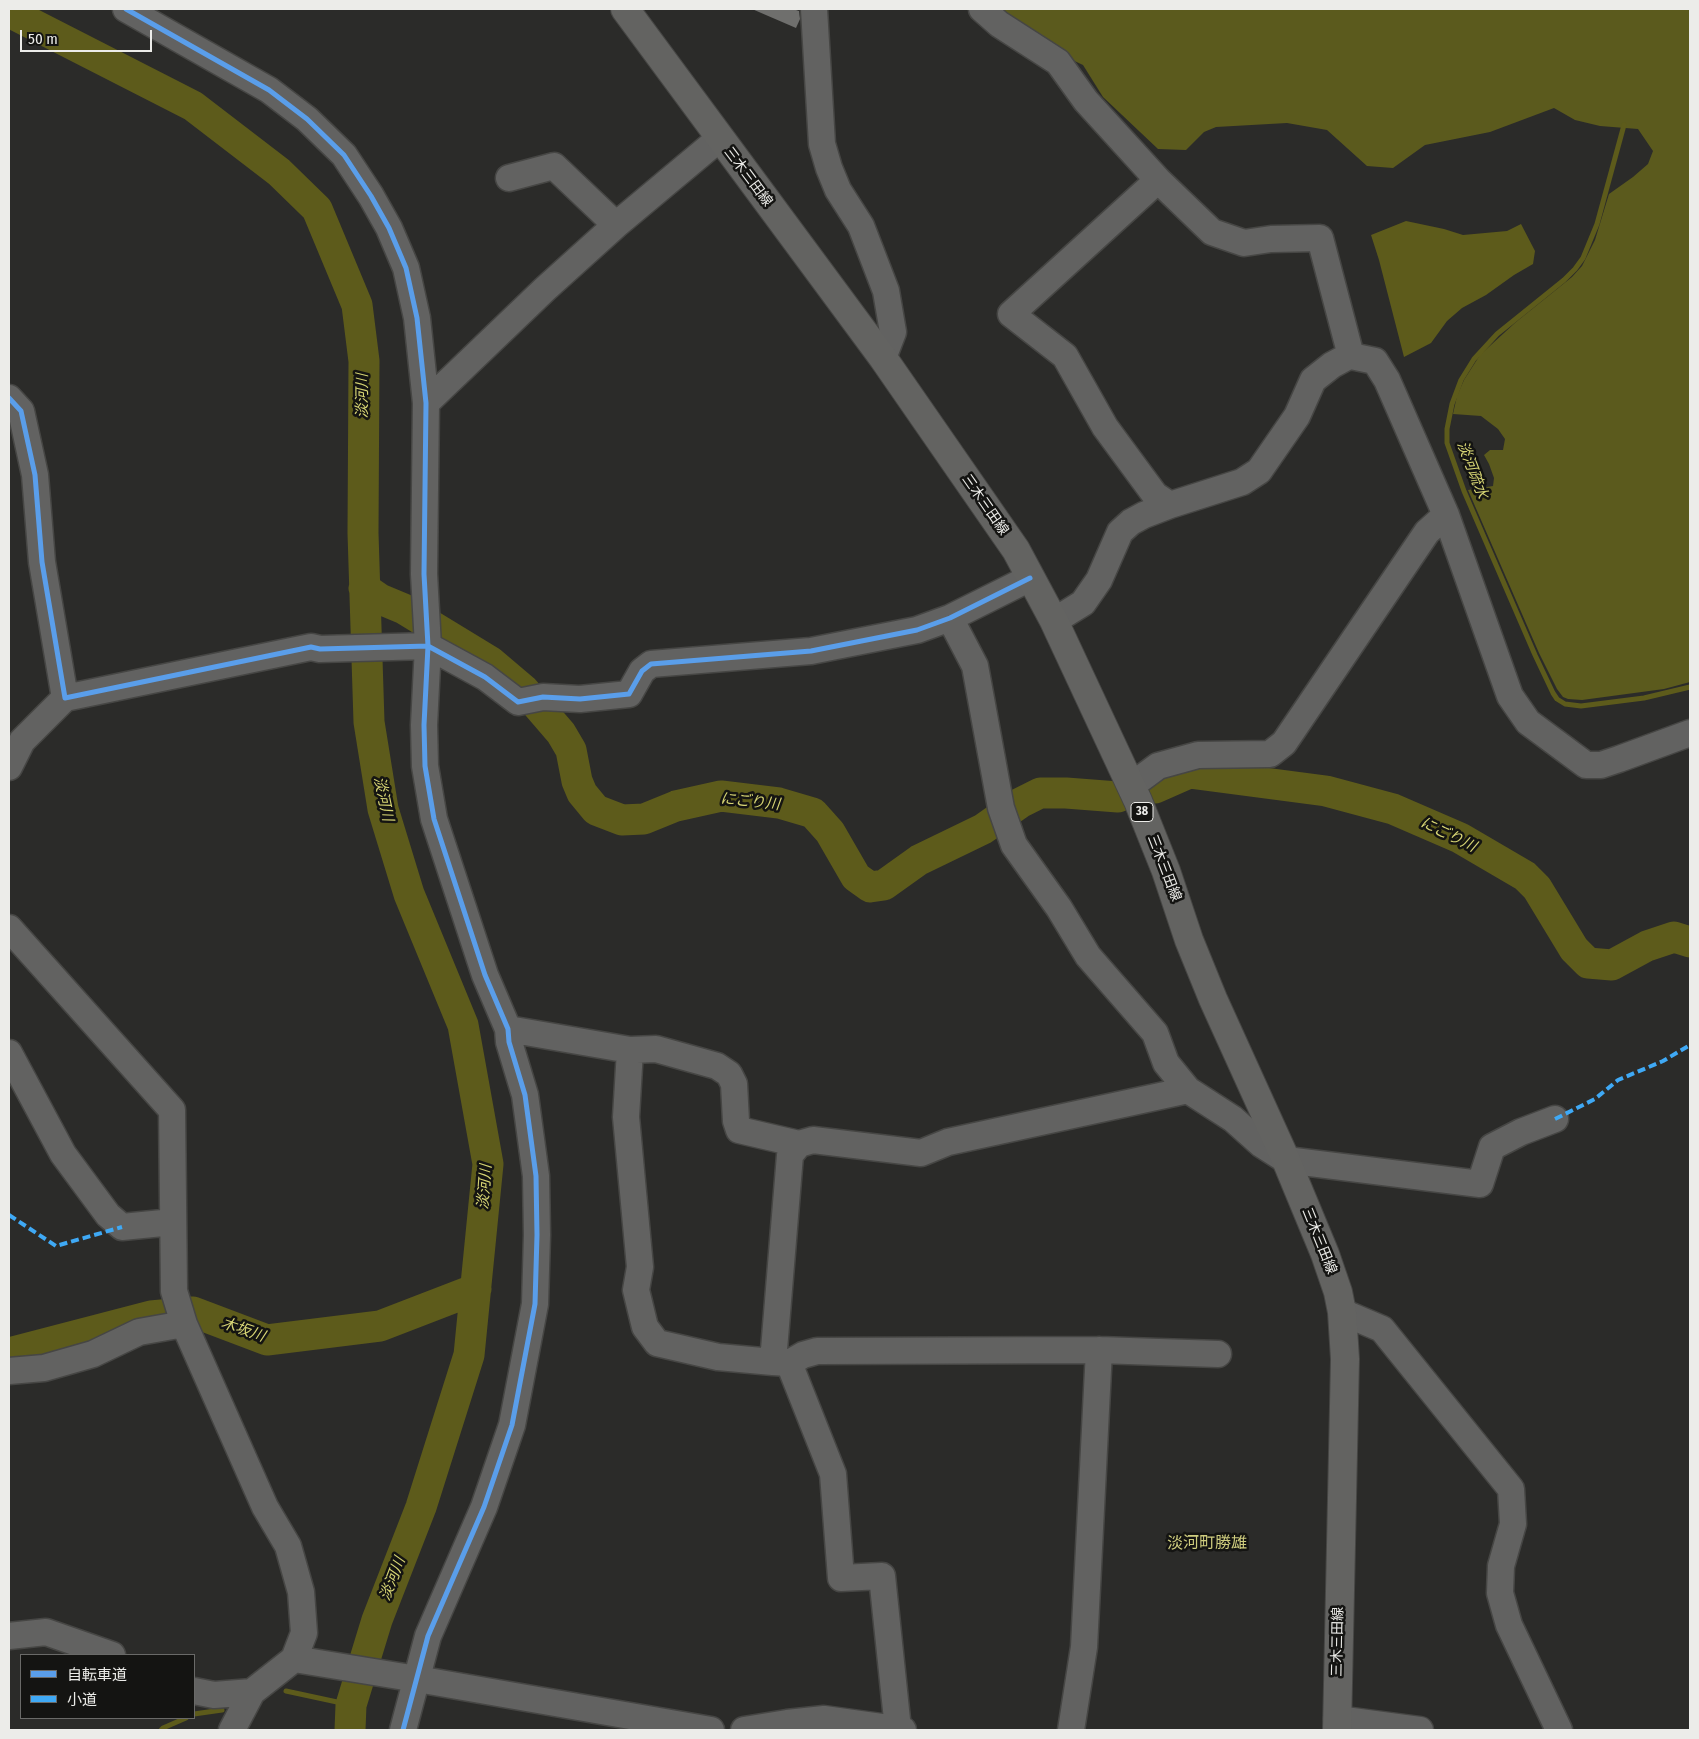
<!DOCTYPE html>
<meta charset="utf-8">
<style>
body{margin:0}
#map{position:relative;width:1699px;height:1739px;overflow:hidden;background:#2b2b29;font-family:"Fira Sans Condensed","Noto Sans JP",sans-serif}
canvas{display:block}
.frame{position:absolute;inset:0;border:10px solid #ecece9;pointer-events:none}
.legend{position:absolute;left:20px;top:1654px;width:175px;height:65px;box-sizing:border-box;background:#141412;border:1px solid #6a6a68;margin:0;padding:6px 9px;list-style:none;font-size:15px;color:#ecece9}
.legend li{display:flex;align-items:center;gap:10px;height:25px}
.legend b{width:25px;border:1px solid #6a6a68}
.scale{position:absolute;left:20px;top:30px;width:132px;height:22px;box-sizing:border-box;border:2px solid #ecece9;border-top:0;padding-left:6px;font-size:15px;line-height:18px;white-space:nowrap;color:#ecece9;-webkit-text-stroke:4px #141412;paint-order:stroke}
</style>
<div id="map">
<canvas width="1699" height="1739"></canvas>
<div class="frame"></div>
<ul class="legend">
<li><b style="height:6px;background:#5a9eea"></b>自転車道</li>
<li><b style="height:6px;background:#3fa9f5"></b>小道</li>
</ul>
<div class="scale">50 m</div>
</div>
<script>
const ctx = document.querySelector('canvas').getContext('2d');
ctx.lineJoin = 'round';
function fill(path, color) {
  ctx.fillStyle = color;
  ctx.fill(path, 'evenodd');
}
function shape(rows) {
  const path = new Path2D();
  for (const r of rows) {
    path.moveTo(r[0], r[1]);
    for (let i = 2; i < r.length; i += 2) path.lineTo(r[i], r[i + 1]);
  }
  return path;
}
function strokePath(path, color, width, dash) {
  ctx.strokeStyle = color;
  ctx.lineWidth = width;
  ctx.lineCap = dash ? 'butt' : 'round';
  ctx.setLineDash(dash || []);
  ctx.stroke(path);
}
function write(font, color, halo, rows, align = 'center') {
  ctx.font = font + ' "Fira Sans Condensed","Noto Sans JP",sans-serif';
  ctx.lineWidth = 5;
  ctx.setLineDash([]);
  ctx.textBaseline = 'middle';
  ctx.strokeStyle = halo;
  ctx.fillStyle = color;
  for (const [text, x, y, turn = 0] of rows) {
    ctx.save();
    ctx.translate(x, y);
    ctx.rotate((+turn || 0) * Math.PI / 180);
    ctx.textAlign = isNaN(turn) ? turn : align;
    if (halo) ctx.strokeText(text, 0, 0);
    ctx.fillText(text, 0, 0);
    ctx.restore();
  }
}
fill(shape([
 [1003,9,1690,9,1690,682,1664,689,1582,700,1568,699,1563,697,1557,689,1539,653,1468,490,1493,486,1494,478,1489,464,1484,455,1490,450,1503,450,1505,439,1498,429,1481,416,1453,414,1457,396,1464,380,1480,355,1516,322,1572,277,1582,266,1595,240,1609,194,1633,177,1648,164,1653,151,1638,129,1600,126,1575,120,1554,108,1490,132,1425,145,1393,168,1367,166,1327,130,1287,123,1216,127,1204,132,1186,150,1158,149,1103,97,1083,65,1047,48]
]), '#5b5a1d');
fill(shape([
 [1406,221,1444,229,1463,235,1507,231,1521,224,1535,251,1533,264,1514,275,1486,295,1462,308,1447,321,1431,343,1404,357,1379,260,1371,235]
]), '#5d5b1b');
strokePath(shape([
 [1624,125,1597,224,1583,258,1575,269,1564,280,1497,334,1474,359,1461,380,1452,404,1447,429,1447,443,1464,491,1535,655,1553,693,1557,699,1565,704,1581,706,1644,698,1690,687],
 [286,1691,351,1705],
 [194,1714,222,1710],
 [161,1730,163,1728,186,1718]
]), '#5d5b1b', 5);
strokePath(shape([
 [9,12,193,106,279,172,317,209,357,305,364,361,363,533,369,722,383,809,409,894,463,1025,488,1164,469,1355,421,1507,377,1620,351,1705,350,1730],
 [364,588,380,599,404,609,491,662,524,690,561,733,571,750,577,781,582,793,596,810,622,820,644,819,676,806,721,796,779,803,813,813,830,832,856,877,870,887,884,885,919,860,983,829,1020,803,1040,793,1066,793,1118,797],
 [1155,788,1189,773,1326,791,1393,809,1460,838,1525,876,1537,888,1574,949,1588,963,1612,965,1647,946,1674,937,1690,942],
 [9,1353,151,1316,193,1312,267,1340,380,1326,476,1289]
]), '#5d5b1b', 31);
fill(shape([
 [752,9,793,9,799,11,800,19,796,28]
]), '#6f6f6d');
const minor = shape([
 [126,9,269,90,307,119,344,155,371,196,389,228,406,268,417,318,426,403,424,574,428,646,424,725,425,766,434,819,485,975,508,1029,509,1042,525,1095,536,1176,537,1235,535,1304,512,1425,484,1507,428,1636,403,1730],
 [814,9,822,144,829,168,838,190,861,226,886,291,893,332,883,358],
 [982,9,999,24,1058,62,1086,101,1158,180,1212,232,1244,243,1271,239,1320,238,1351,356],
 [509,178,554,166,616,225],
 [1158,180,1011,314,1065,356,1105,427,1155,495,1170,505],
 [9,398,21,411,35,475,42,562,65,698,311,647,320,649,428,646,485,677,518,702,543,697,580,699,629,694,642,671,651,664,811,651,917,630,950,618,1030,578],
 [426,403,545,289,616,225,720,138],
 [950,618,975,666,1001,808,1014,845,1059,908,1088,956,1155,1033,1166,1063,1188,1090,1233,1119,1261,1144,1286,1160,1480,1184,1492,1147,1521,1132,1555,1119],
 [1054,621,1083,603,1099,580,1120,532,1131,522,1144,515,1170,505,1242,482,1259,471,1297,416,1313,380,1332,365,1345,358,1351,356,1375,361,1387,380,1446,515,1510,696,1528,722,1586,765,1601,765,1619,759,1690,733],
 [9,767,22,741,65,698],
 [1131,786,1158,766,1198,755,1270,754,1284,743,1427,532,1446,515],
 [9,928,172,1110,174,1291,184,1324,265,1507,288,1546,301,1592,304,1633,294,1659],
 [508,1029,630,1050,656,1049,717,1066,729,1074,734,1084,736,1121,739,1130,799,1144],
 [630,1050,626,1117,640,1267,636,1290,645,1327,657,1343,718,1357,773,1362],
 [9,1053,63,1154,108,1215,122,1227,173,1222],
 [1342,1312,1382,1329,1511,1489,1513,1524,1501,1566,1500,1593,1509,1625,1559,1730],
 [789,1363,803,1355,817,1351,1099,1350,1218,1354],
 [9,1371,44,1368,93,1354,139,1332,184,1324],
 [9,1636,46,1632,112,1655],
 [194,1691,214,1695,252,1692],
 [1337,1719,1420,1730],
 [898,1729,882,1576,841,1578,833,1474,789,1363,773,1362,790,1155,799,1144,813,1140,921,1153,948,1142,1188,1090],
 [232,1730,252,1692,294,1659,417,1679,711,1730],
 [744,1730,787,1723,824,1719,903,1730],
 [1071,1730,1084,1647,1099,1350]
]);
const major = shape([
 [625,9,883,358,1016,550,1054,621,1138,801,1166,871,1189,940,1213,999,1286,1160,1325,1254,1338,1292,1342,1312,1345,1359,1337,1730]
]);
strokePath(minor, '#464644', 29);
strokePath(major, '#464644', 30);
strokePath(minor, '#626261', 26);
strokePath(major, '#636361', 28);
strokePath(shape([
 [1555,1119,1595,1099,1618,1080,1663,1061,1690,1045],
 [9,1215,56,1246,122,1227]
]), '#3fa9f5', 4, [8, 4]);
strokePath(shape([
 [126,9,269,90,307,119,344,155,371,196,389,228,406,268,417,318,426,403,424,574,428,646,424,725,425,766,434,819,485,975,508,1029,509,1042,525,1095,536,1176,537,1235,535,1304,512,1425,484,1507,428,1636,403,1730],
 [9,398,21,411,35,475,42,562,65,698,311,647,320,649,428,646,485,677,518,702,543,697,580,699,629,694,642,671,651,664,811,651,917,630,950,618,1030,578]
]), '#5a9eea', 5);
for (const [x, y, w] of [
 [1142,812,22]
]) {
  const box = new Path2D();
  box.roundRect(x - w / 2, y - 9.5, w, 19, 4);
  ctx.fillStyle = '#141412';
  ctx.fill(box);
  strokePath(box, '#ecece9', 1);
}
write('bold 12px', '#ecece9', null, [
 ["38",1142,812]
]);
write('14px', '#ecece9', '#141412', [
 ["三木三田線",748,177,53],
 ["三木三田線",985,505,55],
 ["三木三田線",1164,868,69],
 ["三木三田線",1319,1241,68],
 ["三木三田線",1338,1642,-89]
]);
write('italic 15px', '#d7d574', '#141412', [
 ["淡河川",363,396,-90],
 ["淡河疏水",1472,470,69],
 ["淡河川",383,799,78],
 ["にごり川",750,802,6],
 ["にごり川",1448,835,26],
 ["淡河川",485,1187,-86],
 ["木坂川",243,1330,19],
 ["淡河川",393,1579,-69]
]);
write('16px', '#cecc7e', '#141412', [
 ["淡河町勝雄",1207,1544]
]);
</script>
